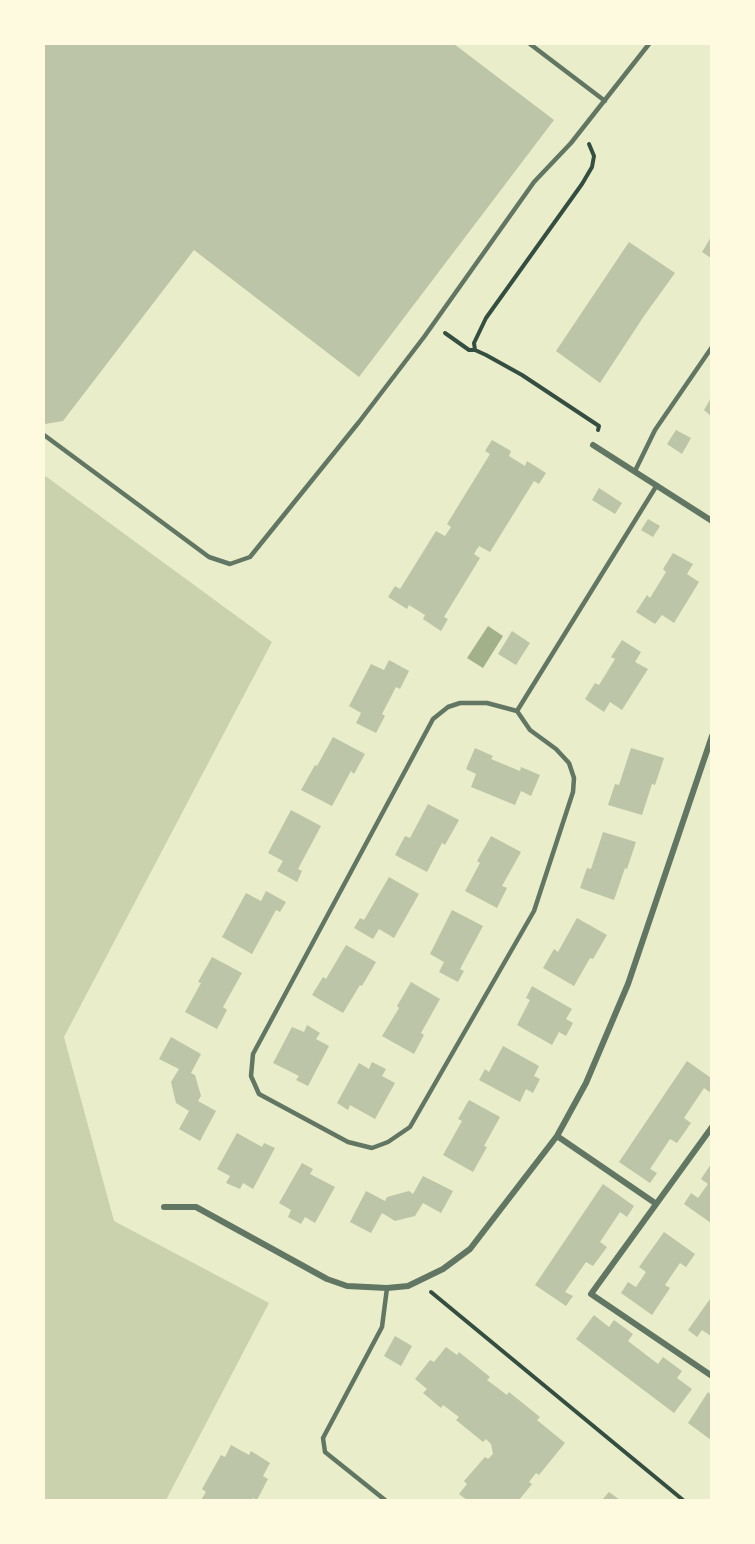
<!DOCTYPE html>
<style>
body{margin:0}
#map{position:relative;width:755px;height:1544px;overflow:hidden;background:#e9edc9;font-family:Helvetica,sans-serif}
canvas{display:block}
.frame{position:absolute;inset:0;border:45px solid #fefae0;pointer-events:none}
</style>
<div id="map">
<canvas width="755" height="1544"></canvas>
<div class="frame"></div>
</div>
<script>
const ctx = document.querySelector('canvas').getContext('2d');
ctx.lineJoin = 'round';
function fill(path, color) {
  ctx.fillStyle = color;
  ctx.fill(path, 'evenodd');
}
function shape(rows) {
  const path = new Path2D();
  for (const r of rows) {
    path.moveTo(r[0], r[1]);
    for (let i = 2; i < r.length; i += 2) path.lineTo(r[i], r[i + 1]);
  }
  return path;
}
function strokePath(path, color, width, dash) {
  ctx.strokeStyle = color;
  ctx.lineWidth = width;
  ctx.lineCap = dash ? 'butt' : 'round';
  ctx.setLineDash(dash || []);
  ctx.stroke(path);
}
fill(shape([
 [44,475,272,642,64,1037,114,1221,269,1303,166,1500,44,1500]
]), '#cad2ad');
fill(shape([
 [488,626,503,636,483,668,467,658]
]), '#a3b18a');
fill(shape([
 [44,44,454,44,554,120,359,377,194,250,63,421,45,424,44,422],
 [711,237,711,258,702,252],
 [629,242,675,273,644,316,600,383,556,351],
 [711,398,711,416,704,410],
 [676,430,691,438,682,454,667,444],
 [492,440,511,451,509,456,525,466,527,461,546,473,539,484,534,481,490,552,479,546,474,554,480,558,444,617,448,619,441,631,423,619,425,615,409,605,407,609,388,597,395,586,400,589,436,531,445,536,451,527,447,524,490,454,485,451],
 [599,488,622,503,615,514,592,500],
 [648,519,660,526,653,537,641,530],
 [673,553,693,564,687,574,699,582,674,623,662,615,655,624,636,612,647,595,650,598,666,572,663,569],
 [512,631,530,643,516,665,498,654],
 [622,640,641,652,635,662,648,669,622,710,610,702,604,712,585,699,595,683,599,685,615,659,611,657],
 [389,660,409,671,400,689,396,687,382,714,385,716,376,733,356,723,361,713,349,706,371,664,384,670],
 [333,737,365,754,354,774,351,771,332,806,301,790,315,765,317,766],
 [475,748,493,756,491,759,520,771,521,767,540,775,531,796,521,791,515,805,471,787,476,774,466,769],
 [631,748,664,758,655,785,652,784,642,815,608,805,615,784,619,785],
 [428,804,459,820,445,845,442,843,427,872,395,855,405,836,410,838],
 [291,810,321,826,298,869,302,871,297,882,277,871,283,861,268,853],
 [603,832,636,842,627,869,625,868,614,900,580,888,587,868,591,869],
 [491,836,521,852,502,886,507,888,497,908,465,891,480,863,477,861],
 [389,877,419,894,394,938,379,929,373,939,354,928,360,918,364,920],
 [266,891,286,902,280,912,276,910,252,954,222,937,246,893,261,901],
 [452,910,483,926,460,969,464,971,458,982,439,972,444,962,430,954],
 [577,918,607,935,593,959,590,958,574,986,543,968,554,949,558,952],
 [346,945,376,962,362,986,360,985,343,1013,312,995,323,977,326,979],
 [212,957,242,973,223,1007,227,1010,217,1029,185,1012,201,983,198,982],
 [411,982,440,999,421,1033,424,1035,414,1054,382,1036,399,1008,397,1006],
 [532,986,572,1009,566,1019,573,1023,566,1036,559,1032,552,1045,517,1025,530,1000,526,998],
 [307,1025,320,1033,316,1039,329,1046,308,1086,296,1080,299,1076,273,1063,292,1027,304,1032],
 [171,1037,201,1054,191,1073,195,1075,201,1096,198,1101,216,1111,200,1141,179,1129,189,1111,176,1103,171,1082,179,1069,159,1059],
 [503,1046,539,1066,534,1076,540,1079,533,1093,526,1089,520,1102,479,1080,485,1069,489,1072],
 [687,1061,711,1078,711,1093,704,1088,684,1118,691,1123,677,1143,670,1139,650,1169,657,1173,650,1183,619,1162],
 [372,1062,386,1069,382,1076,395,1083,375,1119,350,1105,348,1110,337,1103,359,1063,369,1069],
 [469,1100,500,1117,484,1146,487,1147,473,1172,443,1155,462,1121,458,1119],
 [237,1133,262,1147,264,1143,275,1148,253,1189,243,1183,240,1189,226,1183,230,1176,217,1169],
 [302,1163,313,1169,310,1174,335,1187,315,1223,305,1217,301,1224,288,1217,291,1210,279,1203],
 [711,1164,711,1223,684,1204,691,1193,698,1198,708,1184,701,1179],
 [423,1176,453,1191,441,1213,423,1203,415,1216,395,1221,382,1213,371,1233,350,1222,366,1191,385,1201,387,1197,409,1191,413,1194],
 [603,1184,634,1206,627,1217,620,1212,600,1242,607,1247,593,1266,586,1262,565,1292,573,1296,566,1306,535,1285],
 [664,1232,695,1254,686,1267,680,1263,665,1285,670,1288,652,1315,621,1293,628,1282,636,1287,646,1272,639,1267],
 [710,1299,711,1301,711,1336,702,1330,697,1337,688,1330],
 [594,1315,609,1327,614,1320,633,1334,628,1341,658,1364,663,1357,682,1371,677,1378,692,1389,674,1413,576,1339],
 [395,1336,412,1346,401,1366,384,1356],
 [446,1347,457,1355,459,1352,490,1377,487,1380,507,1395,509,1392,540,1417,537,1420,565,1443,539,1475,536,1473,529,1482,532,1484,519,1500,467,1500,459,1494,467,1484,464,1481,485,1457,488,1459,493,1454,491,1444,486,1439,483,1442,456,1420,459,1417,443,1405,441,1408,423,1393,427,1389,415,1379,430,1360,434,1362],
 [708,1392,711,1395,711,1440,688,1423],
 [231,1445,249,1455,251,1451,270,1463,263,1476,268,1479,257,1500,253,1498,252,1500,201,1500,206,1492,202,1489,221,1455,225,1457],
 [609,1492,620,1500,602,1500]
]), '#bcc5a7');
strokePath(shape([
 [589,144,594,156,592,167,582,184,486,318,474,343,475,350,486,355,522,375,599,426,598,430],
 [445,333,469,350,475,350],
 [431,1292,683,1500]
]), '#344e41', 4);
strokePath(shape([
 [530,44,605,101],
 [44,435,209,557,230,564,250,557,359,422,424,337,534,182,571,143,649,44],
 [635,471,655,430,712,347],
 [460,703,487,703,517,711,530,730,556,749,569,763,574,778,573,792,534,911,410,1127,388,1142,372,1148,348,1142,259,1094,251,1076,253,1054,433,719,448,707,460,703],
 [517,711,657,485],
 [385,1500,325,1452,323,1438,382,1327,387,1288]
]), '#617663', 4.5);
strokePath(shape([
 [593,445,712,521],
 [712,1127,591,1294,712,1376],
 [557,1136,655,1203],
 [164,1207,196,1207,327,1279,347,1286,387,1288,408,1286,443,1269,470,1249,557,1136,586,1083,628,984,712,736]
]), '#617663', 6);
</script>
